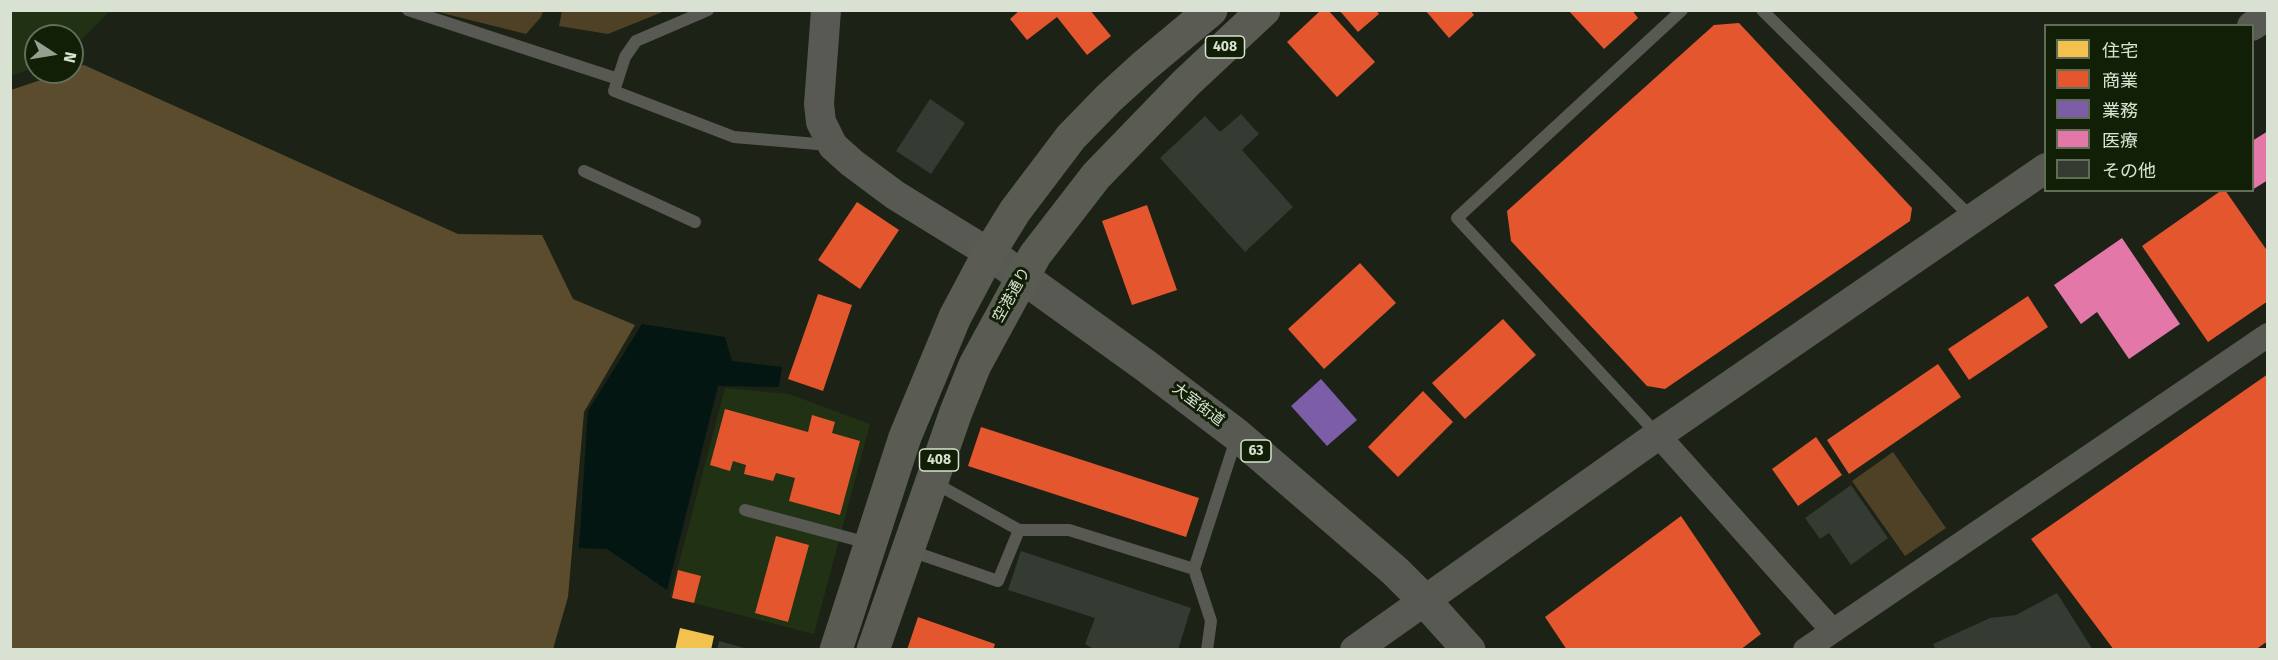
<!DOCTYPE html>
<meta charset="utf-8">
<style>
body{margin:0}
#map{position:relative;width:2278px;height:660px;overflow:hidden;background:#1c2216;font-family:"Fira Sans","Noto Sans JP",sans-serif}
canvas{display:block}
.frame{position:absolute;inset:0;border:12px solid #d9e2d2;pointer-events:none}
.legend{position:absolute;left:2044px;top:24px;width:210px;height:168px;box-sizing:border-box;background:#121f07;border:2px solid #626d58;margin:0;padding:8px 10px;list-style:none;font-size:18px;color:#d9e2d2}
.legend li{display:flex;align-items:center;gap:12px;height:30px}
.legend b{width:30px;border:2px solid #626d58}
.north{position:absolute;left:24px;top:24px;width:60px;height:60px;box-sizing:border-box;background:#121f07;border:2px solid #626d58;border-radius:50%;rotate:102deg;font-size:16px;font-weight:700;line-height:24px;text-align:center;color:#d9e2d2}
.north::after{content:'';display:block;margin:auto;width:21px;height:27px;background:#979f90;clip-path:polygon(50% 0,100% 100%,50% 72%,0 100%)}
</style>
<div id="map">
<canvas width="2278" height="660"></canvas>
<div class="frame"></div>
<ul class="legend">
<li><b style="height:16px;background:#f2c14e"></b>住宅</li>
<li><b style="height:16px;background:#e4572e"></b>商業</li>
<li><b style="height:16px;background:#7b5ea7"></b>業務</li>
<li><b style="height:16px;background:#e377a8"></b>医療</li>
<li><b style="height:16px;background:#333b32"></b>その他</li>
</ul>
<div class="north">N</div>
</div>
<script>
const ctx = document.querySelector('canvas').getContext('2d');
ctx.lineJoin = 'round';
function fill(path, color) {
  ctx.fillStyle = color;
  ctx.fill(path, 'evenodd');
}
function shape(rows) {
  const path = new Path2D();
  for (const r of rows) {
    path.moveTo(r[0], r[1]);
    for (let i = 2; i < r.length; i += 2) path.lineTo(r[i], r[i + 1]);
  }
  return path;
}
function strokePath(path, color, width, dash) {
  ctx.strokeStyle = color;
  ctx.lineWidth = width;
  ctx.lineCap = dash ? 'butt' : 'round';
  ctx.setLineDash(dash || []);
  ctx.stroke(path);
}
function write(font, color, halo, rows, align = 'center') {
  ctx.font = font + ' "Fira Sans","Noto Sans JP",sans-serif';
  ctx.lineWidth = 6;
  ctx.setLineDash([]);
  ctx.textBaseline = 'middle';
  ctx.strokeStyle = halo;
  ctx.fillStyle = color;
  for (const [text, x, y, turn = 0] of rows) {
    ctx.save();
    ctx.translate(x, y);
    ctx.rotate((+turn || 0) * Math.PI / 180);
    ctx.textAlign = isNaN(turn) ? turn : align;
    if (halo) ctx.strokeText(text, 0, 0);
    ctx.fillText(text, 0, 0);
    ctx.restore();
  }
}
fill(shape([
 [11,10,110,10,110,11,72,49,72,36,36,36,36,67,11,76],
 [725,388,789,394,870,424,814,634,670,597]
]), '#213114');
fill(shape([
 [434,11,543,11,541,17,526,34],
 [562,11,562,10,665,11,608,34,559,26],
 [1893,452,1946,528,1905,556,1852,481]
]), '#4f4125');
fill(shape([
 [84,65,458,234,542,235,573,299,635,325,584,412,568,597,553,649,11,649,11,90,64,72,72,72,72,69]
]), '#5b4c2d');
fill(shape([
 [642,324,725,337,732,361,782,367,779,387,718,386,667,590,607,549,579,548,588,411]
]), '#031612');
fill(shape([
 [680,628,714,636,711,650,675,650]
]), '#f2c14e');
fill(shape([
 [1020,10,1090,10,1111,36,1087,55,1057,17,1027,40,1010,19],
 [1321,10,1328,10,1375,62,1337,97,1287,42],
 [1339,10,1376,10,1379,14,1358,32],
 [1425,10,1470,10,1474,15,1449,38],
 [1568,10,1632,10,1638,18,1604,49],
 [1739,23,1912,208,1910,221,1665,389,1647,386,1511,241,1507,211,1714,25],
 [2222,190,2225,190,2268,252,2268,301,2208,342,2142,246],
 [857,202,899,230,860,289,818,260],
 [1147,205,1177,290,1132,305,1102,221],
 [1360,263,1396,303,1324,369,1288,329],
 [818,294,852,305,823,391,788,379],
 [2028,296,2048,327,1969,380,1948,349],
 [1503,319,1536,355,1465,419,1432,383],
 [1938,364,1961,397,1849,474,1827,440],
 [2268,374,2268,641,2255,650,2114,650,2031,539],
 [1423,391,1453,422,1398,477,1368,447],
 [725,409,808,432,812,415,835,422,832,433,860,441,840,515,789,501,795,478,776,473,773,481,744,474,746,465,733,461,730,471,710,465],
 [981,427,1199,498,1186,537,968,466],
 [1816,437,1842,475,1798,506,1772,469],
 [1681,516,1761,634,1740,650,1567,650,1545,617],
 [776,536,809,545,788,622,755,613],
 [678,570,701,576,694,603,672,598],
 [918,617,995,644,993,650,907,650]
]), '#e4572e');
fill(shape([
 [1321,379,1357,420,1327,446,1291,406]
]), '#7b5ea7');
fill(shape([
 [2268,131,2268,180,2252,190,2252,141],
 [2122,238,2180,324,2129,359,2097,312,2081,324,2054,285]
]), '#e377a8');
fill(shape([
 [930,99,965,123,931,174,896,151],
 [1241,114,1259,134,1242,150,1293,207,1245,252,1160,158,1205,116,1220,132],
 [1851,485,1888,538,1851,565,1829,533,1820,539,1805,518],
 [1021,551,1191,608,1178,650,1095,650,1085,644,1095,618,1008,590],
 [2057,593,2093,650,1936,650,1933,644,1990,618,2016,615],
 [719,641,748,649,748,650,717,650]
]), '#333b32');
strokePath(shape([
 [408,10,618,79],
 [708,10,636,41,625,57,614,91,734,137,829,145],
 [1762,10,1972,218],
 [584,171,695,222],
 [1657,434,1457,218,1682,10],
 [933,482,1019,530],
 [745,510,868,543],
 [908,550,998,581,1019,530,1069,530,1194,569,1237,436],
 [1194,569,1211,621,1207,650]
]), '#585953', 12);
strokePath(shape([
 [1658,435,1832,630],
 [1805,650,2268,335]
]), '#585953', 24);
strokePath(shape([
 [826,10,819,104,821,122,833,146,852,163,895,195,989,253],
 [2252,26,2268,15],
 [1355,650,1658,435,2046,168]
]), '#585953', 30);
strokePath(shape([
 [989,253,1146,366,1237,435,1395,571,1423,599,1469,650]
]), '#585952', 33);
strokePath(shape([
 [836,650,905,437,955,317,989,253,1015,211,1071,137,1109,98,1143,67,1211,10],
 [873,650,956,412,975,365,1035,255,1096,176,1186,83,1264,10]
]), '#5a5c54', 33);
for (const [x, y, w] of [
 [1225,47,39],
 [1256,451,30],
 [939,460,39]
]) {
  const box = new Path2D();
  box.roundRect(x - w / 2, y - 11, w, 22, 4.5);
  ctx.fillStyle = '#121f07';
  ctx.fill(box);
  strokePath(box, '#d9e2d2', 1.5);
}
write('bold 14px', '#d9e2d2', null, [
 ["408",1225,47],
 ["63",1256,451],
 ["408",939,460]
]);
write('15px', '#d9e2d2', '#121f07', [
 ["空港通り",1012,295,-61],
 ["大室街道",1198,405,37]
]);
</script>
